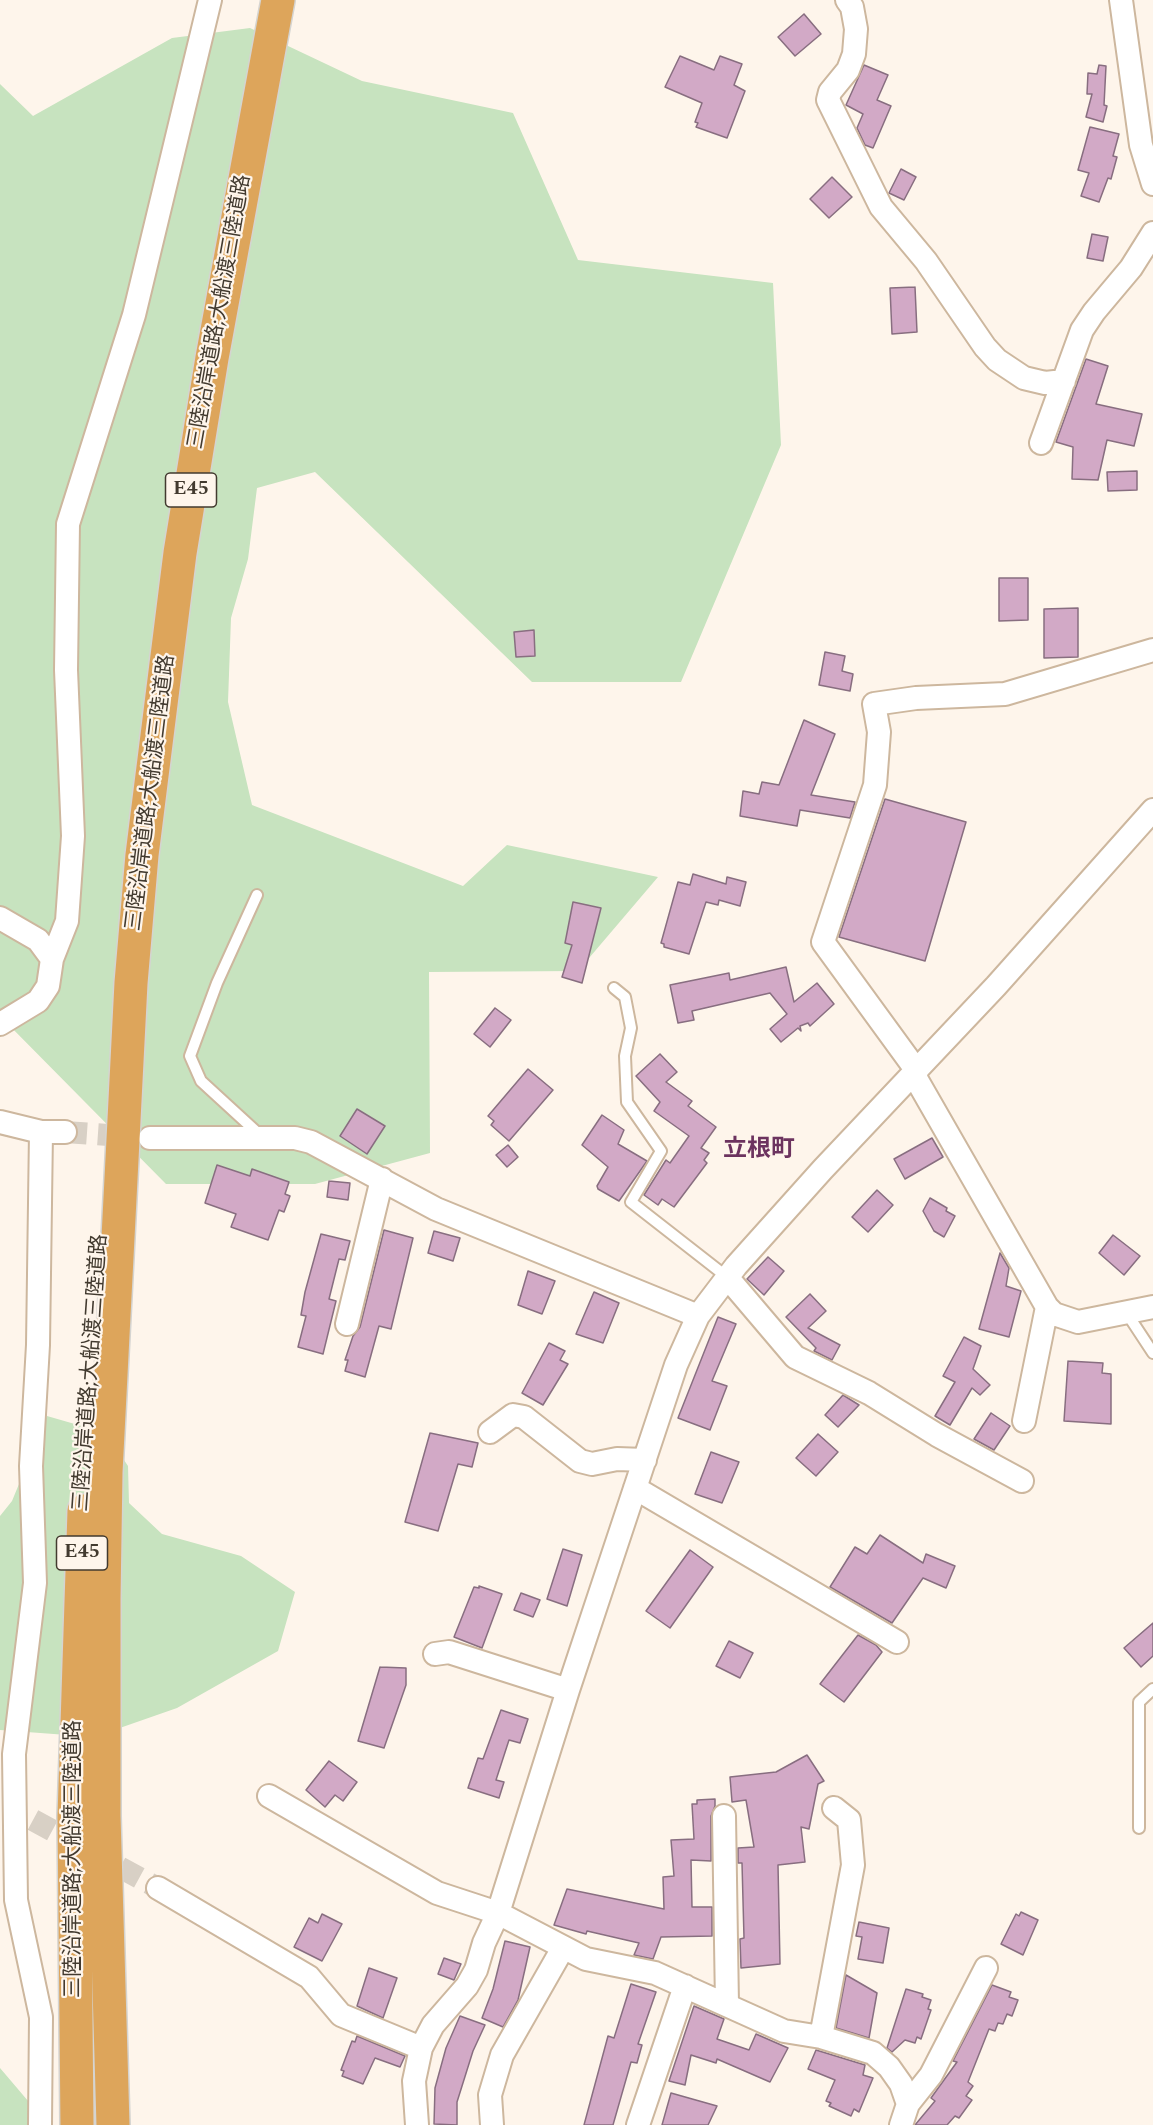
<!DOCTYPE html>
<meta charset="utf-8">
<style>
body{margin:0}
canvas{display:block;background:#fef5eb}
</style>
<canvas width="1153" height="2125"></canvas>
<script>
const ctx = document.querySelector('canvas').getContext('2d');
ctx.lineJoin = 'round';
function fill(path, color) {
  ctx.fillStyle = color;
  ctx.fill(path, 'evenodd');
}
function shape(rows) {
  const path = new Path2D();
  for (const r of rows) {
    path.moveTo(r[0], r[1]);
    for (let i = 2; i < r.length; i += 2) path.lineTo(r[i], r[i + 1]);
  }
  return path;
}
function strokePath(path, color, width, dash) {
  ctx.strokeStyle = color;
  ctx.lineWidth = width;
  ctx.lineCap = dash ? 'butt' : 'round';
  ctx.setLineDash(dash || []);
  ctx.stroke(path);
}
function write(font, color, halo, rows, align = 'center') {
  ctx.font = font + ' Spectral,"Noto Sans JP",serif';
  ctx.lineWidth = 4.5;
  ctx.setLineDash([]);
  ctx.textBaseline = 'middle';
  ctx.strokeStyle = halo;
  ctx.fillStyle = color;
  for (const [text, x, y, turn = 0] of rows) {
    ctx.save();
    ctx.translate(x, y);
    ctx.rotate((+turn || 0) * Math.PI / 180);
    ctx.textAlign = isNaN(turn) ? turn : align;
    if (halo) ctx.strokeText(text, 0, 0);
    ctx.fillText(text, 0, 0);
    ctx.restore();
  }
}
fill(shape([
 [250,28,362,81,513,113,578,260,773,283,781,445,681,682,532,682,315,472,257,488,248,559,231,618,228,702,252,805,463,886,507,845,658,877,578,971,429,972,430,1153,315,1184,166,1184,0,1016,0,84,33,116,172,38],
 [47,1416,106,1433,128,1466,129,1503,162,1534,241,1556,295,1592,278,1651,177,1708,94,1737,0,1730,0,1516,12,1501],
 [0,2068,40,2115,37,2125,0,2125]
]), '#c7e3bf');
const building = shape([
 [804,14,821,34,795,56,778,37,804,14],
 [680,56,714,70,720,56,742,64,734,85,745,91,727,138,696,127,698,123,695,122,702,103,665,87,680,56],
 [864,65,888,75,877,100,891,106,873,148,865,145,857,128,863,114,846,105,864,65],
 [1099,65,1106,66,1104,105,1107,106,1103,122,1086,117,1092,94,1087,94,1088,73,1097,74,1099,65],
 [1090,127,1119,134,1113,156,1117,157,1111,179,1108,178,1099,202,1081,196,1089,173,1078,170,1090,127],
 [901,169,916,177,904,200,889,193,901,169],
 [832,177,852,197,829,218,810,199,832,177],
 [1092,234,1108,237,1103,261,1087,258,1092,234],
 [915,287,917,332,892,334,890,288,915,287],
 [1086,359,1108,366,1096,404,1142,414,1134,446,1107,440,1098,480,1072,479,1073,447,1056,442,1086,359],
 [1137,471,1137,490,1108,491,1107,472,1137,471],
 [999,578,1028,578,1028,620,999,621,999,578],
 [1078,608,1078,657,1044,658,1044,609,1078,608],
 [534,630,535,656,516,657,514,632,534,630],
 [825,652,845,656,842,671,853,674,850,691,819,685,825,652],
 [804,720,835,734,811,795,855,802,850,818,800,810,797,826,740,816,743,791,759,794,762,782,779,785,804,720],
 [885,799,966,822,925,961,839,937,885,799],
 [693,874,726,884,727,877,746,882,740,906,719,900,718,905,706,902,689,954,664,947,664,944,661,943,678,882,690,885,693,874],
 [573,902,601,908,582,983,562,977,572,945,565,943,573,902],
 [786,967,794,1002,817,983,834,1004,810,1026,808,1023,800,1026,801,1031,798,1028,781,1042,770,1029,787,1014,770,993,692,1011,694,1020,678,1023,670,985,729,973,730,980,786,967],
 [495,1008,511,1020,490,1047,474,1034,495,1008],
 [660,1054,677,1072,666,1082,692,1101,688,1106,716,1127,701,1148,709,1153,704,1160,707,1163,674,1207,662,1199,658,1205,644,1195,666,1160,670,1163,689,1136,654,1111,660,1102,636,1076,660,1054],
 [528,1069,553,1090,509,1141,491,1125,494,1121,488,1116,528,1069],
 [357,1109,385,1126,367,1154,340,1136,357,1109],
 [602,1115,624,1130,618,1144,647,1161,619,1201,598,1189,597,1186,608,1167,582,1145,602,1115],
 [932,1138,943,1157,905,1179,894,1159,932,1138],
 [508,1145,518,1157,507,1167,496,1155,508,1145],
 [217,1165,250,1176,252,1169,289,1182,285,1194,290,1196,284,1212,279,1210,268,1240,231,1227,236,1214,205,1203,217,1165],
 [329,1181,350,1183,348,1200,327,1197,329,1181],
 [877,1190,893,1205,868,1232,852,1217,877,1190],
 [930,1198,947,1208,946,1211,955,1216,944,1237,934,1231,923,1211,930,1198],
 [384,1230,413,1238,391,1329,379,1326,365,1377,345,1371,348,1360,345,1360,353,1336,360,1327,384,1230],
 [434,1231,460,1238,453,1261,428,1253,434,1231],
 [321,1234,350,1241,345,1260,339,1259,329,1299,336,1301,323,1354,298,1347,306,1316,301,1315,305,1292,321,1234],
 [1113,1235,1140,1256,1124,1275,1099,1253,1113,1235],
 [1000,1253,1009,1268,1006,1286,1021,1291,1009,1337,979,1329,1000,1253],
 [768,1257,784,1271,764,1295,747,1279,768,1257],
 [528,1271,555,1281,542,1314,518,1305,528,1271],
 [594,1292,619,1303,603,1343,576,1334,594,1292],
 [810,1294,826,1311,808,1328,840,1345,832,1360,814,1351,816,1348,786,1317,810,1294],
 [718,1317,736,1324,712,1381,727,1386,710,1430,678,1418,718,1317],
 [964,1337,981,1346,973,1369,990,1385,980,1395,972,1388,950,1425,935,1416,955,1382,943,1376,964,1337],
 [549,1343,565,1351,560,1360,568,1364,543,1405,522,1393,549,1343],
 [1068,1361,1103,1363,1102,1373,1111,1374,1111,1424,1064,1421,1068,1361],
 [843,1395,859,1405,838,1427,825,1415,843,1395],
 [991,1413,1010,1426,994,1450,974,1439,991,1413],
 [430,1433,478,1443,472,1467,458,1464,438,1531,405,1522,430,1433],
 [818,1434,838,1452,816,1476,796,1458,818,1434],
 [711,1452,739,1462,722,1503,695,1494,711,1452],
 [880,1535,923,1563,926,1554,955,1566,946,1588,923,1578,892,1623,830,1587,855,1547,867,1554,880,1535],
 [563,1549,582,1555,567,1606,547,1599,563,1549],
 [690,1550,713,1567,670,1628,646,1611,690,1550],
 [479,1586,502,1594,482,1648,454,1637,474,1587,479,1588,479,1586],
 [521,1593,540,1600,533,1617,514,1610,521,1593],
 [1153,1623,1153,1656,1141,1667,1124,1648,1153,1623],
 [858,1635,876,1645,882,1652,844,1702,820,1684,858,1635],
 [729,1641,753,1653,740,1678,716,1666,729,1641],
 [380,1667,406,1668,406,1685,384,1748,358,1741,380,1667],
 [501,1710,528,1719,520,1743,509,1740,496,1780,504,1782,499,1798,468,1788,478,1758,483,1759,501,1710],
 [807,1755,824,1781,818,1784,809,1829,801,1827,805,1862,778,1865,780,1964,741,1968,740,1939,744,1938,742,1863,738,1863,738,1848,754,1847,746,1800,732,1802,730,1777,776,1772,807,1755],
 [329,1761,357,1782,343,1801,335,1795,325,1807,306,1790,329,1761],
 [715,1799,715,1806,711,1816,711,1861,691,1860,692,1907,712,1907,712,1936,661,1937,653,1959,634,1955,639,1943,587,1931,586,1934,554,1925,567,1889,664,1909,663,1877,674,1876,671,1840,694,1839,692,1804,697,1804,697,1800,715,1799],
 [1021,1912,1038,1920,1023,1955,1001,1944,1016,1914,1019,1916,1021,1912],
 [322,1914,342,1924,322,1961,294,1947,309,1918,318,1923,322,1914],
 [859,1922,889,1928,883,1963,858,1959,862,1937,856,1936,859,1922],
 [505,1941,530,1947,518,2000,503,2027,482,2018,493,1989,505,1941],
 [444,1958,461,1964,454,1980,438,1974,444,1958],
 [369,1968,397,1978,383,2018,357,2006,369,1968],
 [846,1975,877,1993,869,2038,836,2028,846,1975],
 [631,1984,656,1992,638,2044,642,2045,637,2063,631,2062,613,2125,584,2125,608,2036,614,2038,631,1984],
 [992,1985,1011,1992,1009,1997,1018,2000,1012,2016,1007,2014,1003,2024,998,2023,995,2031,989,2029,968,2082,973,2086,966,2096,972,2100,959,2118,955,2116,947,2125,915,2125,935,2101,931,2098,957,2062,953,2061,992,1985],
 [906,1989,923,1994,922,1997,931,2000,928,2009,931,2010,921,2039,917,2037,915,2043,905,2040,892,2052,887,2048,906,1989],
 [694,2006,724,2019,717,2039,749,2050,756,2034,788,2048,770,2082,717,2059,716,2063,691,2055,685,2085,669,2081,694,2006],
 [460,2016,485,2025,473,2051,457,2102,457,2125,434,2124,435,2088,446,2048,460,2016],
 [357,2036,405,2056,400,2067,375,2058,363,2084,342,2076,344,2071,341,2070,352,2041,355,2042,357,2036],
 [816,2050,865,2065,863,2075,873,2078,859,2112,854,2109,851,2116,829,2106,831,2103,826,2101,835,2080,808,2069,816,2050],
 [671,2093,717,2106,708,2125,662,2125,671,2093]
]);
fill(building, '#d2a9c6');
strokePath(building, '#886e80', 1.5);
strokePath(shape([
 [65,1132,136,1137],
 [33,1820,158,1888]
]), '#d8d0c5', 22, [22, 11]);
const lane = shape([
 [257,895,217,983,190,1056,201,1081,261,1136],
 [614,988,625,997,631,1028,625,1056,627,1102,661,1151,631,1202,727,1277],
 [1126,1312,1153,1353],
 [1139,1828,1139,1702,1153,1689]
]);
const street = shape([
 [847,0,852,7,856,29,854,54,848,70,830,92,828,100,881,207,926,261,985,347,997,360,1024,378,1045,383,1064,381],
 [1121,0,1141,145,1153,184],
 [1041,443,1082,330,1094,312,1131,268,1153,233],
 [0,918,38,940,52,959],
 [0,1024,38,1001,48,986,52,959,67,921,73,836,66,670,68,524,134,315,210,0],
 [917,1071,823,942,875,785,879,732,874,704,916,698,1005,694,1153,650],
 [914,1075,1047,1307,1054,1314,1078,1322,1153,1307],
 [0,1122,41,1132,65,1132],
 [150,1138,295,1138,311,1142,436,1209,698,1316],
 [727,1277,795,1357,869,1393,937,1435,1022,1481],
 [347,1324,382,1179],
 [1024,1421,1047,1307],
 [490,1432,513,1415,524,1417,580,1461,592,1464,617,1459,645,1460],
 [635,1488,897,1642],
 [435,1654,449,1652,568,1690],
 [269,1796,437,1893,498,1913,586,1959,655,1973,784,2031,821,2037,873,2053,889,2067,901,2084,908,2104,901,2125],
 [724,1816,727,2005],
 [158,1888,309,1977,341,2015,421,2048],
 [821,2037,853,1865,849,1820,834,1808],
 [908,2104,931,2075,986,1968],
 [40,2125,41,2017,16,1900,14,1754,35,1583,31,1466,38,1345,41,1132],
 [417,2125,414,2081,421,2048,433,2025,467,1986,476,1970,484,1943,498,1913,568,1690,676,1365,698,1316,736,1266,823,1169,996,986,1153,810],
 [492,2125,490,2095,502,2055,563,1948],
 [638,2125,685,1986]
]);
const highway = shape([
 [77,2125,74,1816,84,1511],
 [113,2125,104,1816,104,1598,106,1472,131,983,142,855,180,553,212,358,278,0]
]);
strokePath(lane, '#cdb79e', 14);
strokePath(street, '#cdb79e', 26);
strokePath(highway, '#d5d4d1', 36);
strokePath(lane, '#fff', 10);
strokePath(street, '#fff', 22);
strokePath(highway, '#dda55b', 33);
for (const [x, y, w] of [
 [191,490,51],
 [82,1553,51]
]) {
  const box = new Path2D();
  box.roundRect(x - w / 2, y - 17, w, 34, 4.5);
  ctx.fillStyle = '#fef5eb';
  ctx.fill(box);
  strokePath(box, '#423a2f', 1.5);
}
write('bold 20px', '#423a2f', null, [
 ["E45",191,490],
 ["E45",82,1553]
]);
write('21px', '#423a2f', '#fef5eb', [
 ["三陸沿岸道路;大船渡三陸道路",221,312,-80],
 ["三陸沿岸道路;大船渡三陸道路",152,793,-83],
 ["三陸沿岸道路;大船渡三陸道路",92,1373,-86],
 ["三陸沿岸道路;大船渡三陸道路",75,1859,-90]
]);
write('bold 24px', '#6c335f', '#fef5eb', [
 ["立根町",759,1151]
]);
</script>
